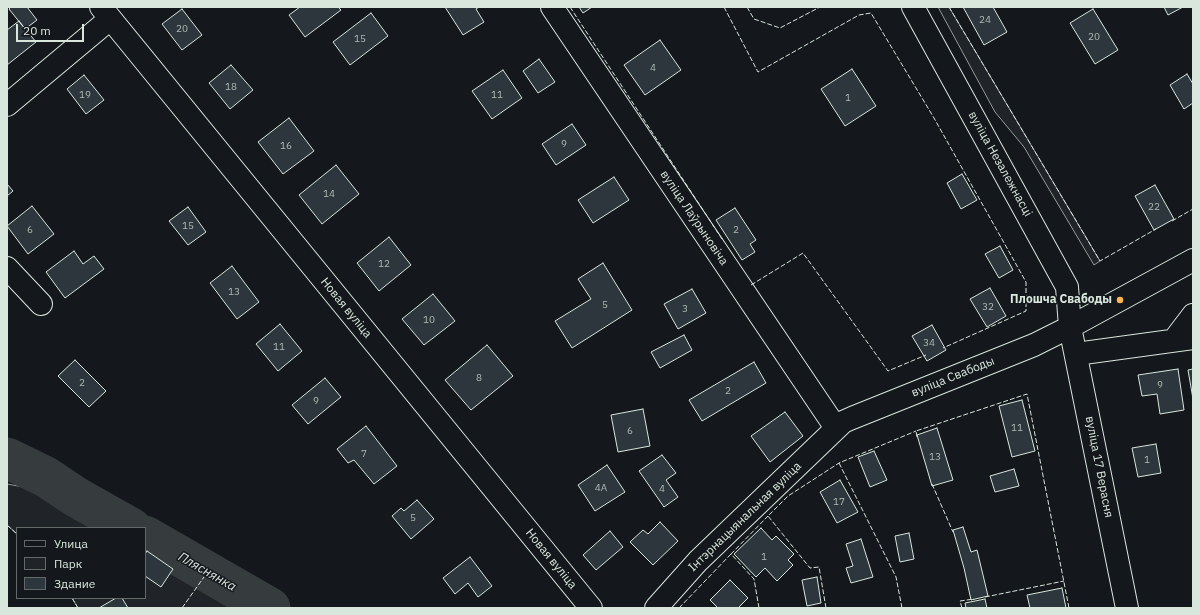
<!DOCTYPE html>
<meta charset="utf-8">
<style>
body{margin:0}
#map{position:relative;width:1200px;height:615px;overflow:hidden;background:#14181c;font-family:"IBM Plex Sans",sans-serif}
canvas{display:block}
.frame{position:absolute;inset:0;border:8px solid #d8e6dc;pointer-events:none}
.legend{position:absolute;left:16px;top:527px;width:130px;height:72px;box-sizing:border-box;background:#14181c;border:1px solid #626a69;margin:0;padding:5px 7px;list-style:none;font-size:12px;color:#d8e6dc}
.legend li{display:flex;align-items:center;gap:8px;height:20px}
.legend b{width:20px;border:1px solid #626a69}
.scale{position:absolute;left:16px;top:24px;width:68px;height:18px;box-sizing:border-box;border:2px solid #d8e6dc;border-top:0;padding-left:5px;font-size:12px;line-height:14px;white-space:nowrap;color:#d8e6dc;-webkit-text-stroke:3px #14181c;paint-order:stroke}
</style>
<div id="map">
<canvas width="1200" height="615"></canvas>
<div class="frame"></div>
<ul class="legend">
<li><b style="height:5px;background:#14181c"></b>Улица</li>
<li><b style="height:11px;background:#202428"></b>Парк</li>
<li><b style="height:11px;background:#2c363c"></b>Здание</li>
</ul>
<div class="scale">20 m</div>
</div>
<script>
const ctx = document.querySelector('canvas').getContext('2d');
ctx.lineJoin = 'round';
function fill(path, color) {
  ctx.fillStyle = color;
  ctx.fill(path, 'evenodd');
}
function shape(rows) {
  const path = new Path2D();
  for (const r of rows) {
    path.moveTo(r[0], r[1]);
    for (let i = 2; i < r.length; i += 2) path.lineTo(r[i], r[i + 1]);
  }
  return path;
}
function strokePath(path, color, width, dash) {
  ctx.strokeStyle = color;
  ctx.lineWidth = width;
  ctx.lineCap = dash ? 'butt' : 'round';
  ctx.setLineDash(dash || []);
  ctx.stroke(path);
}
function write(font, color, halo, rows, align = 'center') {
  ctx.font = font + ' "IBM Plex Sans",sans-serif';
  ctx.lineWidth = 3;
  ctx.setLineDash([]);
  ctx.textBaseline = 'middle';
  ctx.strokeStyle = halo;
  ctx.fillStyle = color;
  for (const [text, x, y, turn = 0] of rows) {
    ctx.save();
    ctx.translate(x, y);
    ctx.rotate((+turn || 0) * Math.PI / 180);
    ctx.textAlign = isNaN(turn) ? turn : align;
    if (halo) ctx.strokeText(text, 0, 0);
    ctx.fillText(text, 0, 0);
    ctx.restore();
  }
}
const green = shape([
 [938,7,949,7,1100,261,1094,265,1024,147,995,112,938,7],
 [7,484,45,491,76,504,81,500,131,528,17,528,17,534,7,525,7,484],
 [145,536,270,608,78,608,72,598,145,598,145,536]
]);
fill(green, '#202428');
strokePath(green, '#939e99', 1);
strokePath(shape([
 [7,458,46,477,76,497,131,528],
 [145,536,270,608]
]), '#363b3e', 41);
const building = shape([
 [11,7,27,7,37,20,25,29,9,9,11,7],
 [300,7,338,7,341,10,305,37,289,15,300,7],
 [445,7,479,7,476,9,484,22,463,35,445,7],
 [579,7,592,7,583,13,579,7],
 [963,7,993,7,1007,32,984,45,963,7],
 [1164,7,1183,7,1168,15,1164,7],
 [182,9,202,35,182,50,162,24,182,9],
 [1093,9,1118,50,1095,64,1070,23,1093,9],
 [371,13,388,36,350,65,333,42,371,13],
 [19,21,36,42,7,65,7,30,19,21],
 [660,40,681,70,645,95,624,65,660,40],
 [539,59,555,82,538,93,523,71,539,59],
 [231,65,253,90,230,109,209,83,231,65],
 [852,69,876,106,845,126,821,89,852,69],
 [503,70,522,98,492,119,472,91,503,70],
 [1187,74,1193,84,1193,103,1184,109,1170,85,1187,74],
 [84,75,104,100,86,114,67,89,84,75],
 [289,118,314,151,283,174,258,142,289,118],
 [572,124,586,145,556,165,542,144,572,124],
 [336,165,359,194,322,224,299,195,336,165],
 [962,174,977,200,961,209,947,183,962,174],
 [614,177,629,200,593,223,578,200,614,177],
 [7,184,13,191,7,196,7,184],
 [1155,185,1174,219,1154,230,1135,196,1155,185],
 [32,206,54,234,28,254,7,226,32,206],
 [188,207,206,232,188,245,169,221,188,207],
 [735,208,756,240,750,244,755,252,742,260,716,220,735,208],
 [389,237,411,265,379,291,357,263,389,237],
 [1000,246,1013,270,999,278,985,254,1000,246],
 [74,251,83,264,94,256,104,269,65,298,46,272,74,251],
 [603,263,632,310,572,348,555,321,591,299,578,279,603,263],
 [232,266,259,302,237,319,210,283,232,266],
 [990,288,1006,316,987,327,970,299,990,288],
 [692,289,706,313,678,329,664,304,692,289],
 [433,294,455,321,424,345,402,319,433,294],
 [280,324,302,351,278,371,256,344,280,324],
 [932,325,946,350,927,361,912,336,932,325],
 [684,335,692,350,660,368,651,352,684,335],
 [487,345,513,376,471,410,445,380,487,345],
 [75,360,106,391,89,407,58,376,75,360],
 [754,362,766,383,702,421,689,400,754,362],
 [1178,369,1184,410,1160,414,1157,394,1142,396,1138,375,1178,369],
 [1193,369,1193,399,1188,370,1193,369],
 [325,378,341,397,308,424,292,405,325,378],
 [1022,400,1035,451,1012,457,999,406,1022,400],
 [643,409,650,446,618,452,611,415,643,409],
 [785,412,803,436,770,462,751,436,785,412],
 [366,426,397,466,374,484,354,460,348,463,337,449,366,426],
 [937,428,953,480,932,486,917,435,937,428],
 [1156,444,1161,473,1138,477,1132,448,1156,444],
 [874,451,887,480,870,487,858,457,874,451],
 [662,455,676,473,666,480,678,497,664,507,639,471,662,455],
 [607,465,625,492,595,511,578,485,607,465],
 [1014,469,1019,486,995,492,990,476,1014,469],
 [840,480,858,512,837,523,820,492,840,480],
 [417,500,434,519,411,539,392,516,401,508,404,511,417,500],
 [660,522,678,541,653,565,630,542,643,530,648,534,660,522],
 [963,527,971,552,977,550,988,596,971,600,964,568,953,530,963,527],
 [761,528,772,540,776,536,794,554,788,560,793,565,777,581,765,568,756,577,734,554,761,528],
 [610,531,623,547,596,570,583,555,610,531],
 [909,533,914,559,900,562,895,536,909,533],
 [861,539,873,577,851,583,846,568,853,566,846,544,861,539],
 [147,551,173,569,161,587,145,576,145,554,147,551],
 [470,557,492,586,478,597,468,583,455,594,443,578,470,557],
 [817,577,821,603,807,606,802,580,817,577],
 [730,580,748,598,738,608,718,608,710,600,730,580],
 [1062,588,1066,608,1030,608,1027,595,1062,588],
 [116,598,122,598,128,608,99,608,116,598],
 [985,599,987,608,966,608,965,603,985,599]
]);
fill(building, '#2c363c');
strokePath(building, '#d8e6dc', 1);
const minor = shape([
 [101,7,591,608],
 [7,105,110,19],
 [7,268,41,304],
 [1174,340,1193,315],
 [1076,354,1193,338],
 [1127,608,1070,327,1193,260]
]);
const major = shape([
 [552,7,836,428],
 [656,608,698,561,843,422,852,418,1034,345,1070,327,1067,287,913,7]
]);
strokePath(minor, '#d8e6dc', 24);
strokePath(major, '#d8e6dc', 24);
strokePath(minor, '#14181c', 22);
strokePath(major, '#14181c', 22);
strokePath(shape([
 [570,7,722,239],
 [724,7,758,72,859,15,871,13,934,118,1026,282,1026,311,943,348],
 [747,7,754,19,780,28,820,7],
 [949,7,1100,261,1156,229],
 [1172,221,1193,209],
 [751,285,803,253,888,371,926,355],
 [917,437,916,431,1027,394,1069,608],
 [839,463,896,577,902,608],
 [932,484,953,532],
 [7,525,17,534],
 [985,597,1064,581],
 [72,598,78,608],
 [182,608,204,577],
 [679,608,731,554],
 [759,608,754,579,731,554,768,516],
 [826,608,819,567,810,568,768,516,788,496,839,463,916,431],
 [962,608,960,601,974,599]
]), '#d8e6dc', 1, [5, 2]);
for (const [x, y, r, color] of [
 [1120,300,4,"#ffb74d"]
]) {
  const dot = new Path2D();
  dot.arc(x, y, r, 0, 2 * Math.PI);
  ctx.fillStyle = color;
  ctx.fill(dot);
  strokePath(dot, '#14181c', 1.5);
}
write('10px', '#adbab4', null, [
 ["24",985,20],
 ["20",182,29],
 ["20",1094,37],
 ["15",360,39],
 ["4",653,68],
 ["18",231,87],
 ["19",85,95],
 ["11",497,95],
 ["1",848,98],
 ["9",564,144],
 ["16",286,146],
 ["14",329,194],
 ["22",1154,207],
 ["15",188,226],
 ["6",30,230],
 ["2",736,230],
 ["12",384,264],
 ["13",234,292],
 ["5",605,305],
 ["32",988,307],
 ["3",685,309],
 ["10",429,320],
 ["34",929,343],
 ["11",279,347],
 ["8",479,378],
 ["2",82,383],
 ["9",1160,385],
 ["2",728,391],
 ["9",316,401],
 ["11",1017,428],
 ["6",630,431],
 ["7",364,454],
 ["13",935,457],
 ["1",1147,460],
 ["4А",601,488],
 ["4",662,489],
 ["17",839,502],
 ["5",413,518],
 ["1",764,557]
]);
write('12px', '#d8e6dc', '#14181c', [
 ["вуліца Незалежнасці",1000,164,61],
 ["вуліца Лаўрыновіча",694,218,56],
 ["Новая вуліца",346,308,51],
 ["вуліца Свабоды",953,377,-22],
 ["вуліца 17 Верасня",1099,467,79],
 ["Інтэрнацыянальная вуліца",745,517,-44],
 ["Новая вуліца",551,559,51]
]);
write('bold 12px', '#d8e6dc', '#14181c', [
 ["Плошча Свабоды",1112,300]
], 'right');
write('italic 13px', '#d8e6dc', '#14181c', [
 ["Пляснянка",207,572,30]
]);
</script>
